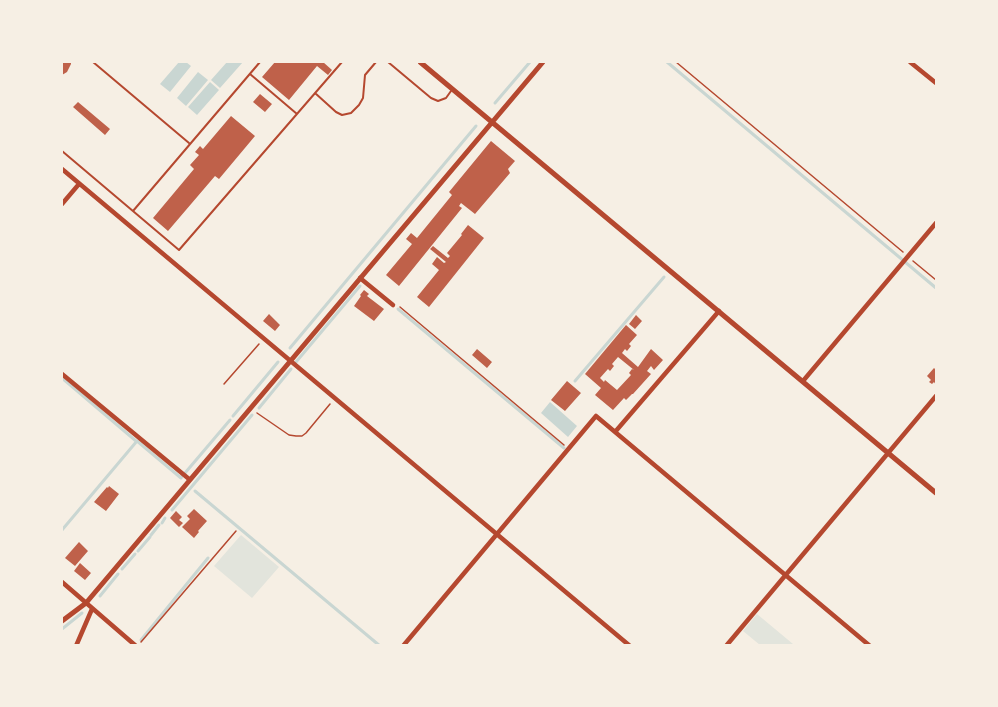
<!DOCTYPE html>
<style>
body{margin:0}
#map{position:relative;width:998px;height:707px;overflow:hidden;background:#f6efe4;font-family:"Varela Round",sans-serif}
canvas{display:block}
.frame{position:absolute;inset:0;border:63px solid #f6efe4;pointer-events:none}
</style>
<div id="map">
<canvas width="998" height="707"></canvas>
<div class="frame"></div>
</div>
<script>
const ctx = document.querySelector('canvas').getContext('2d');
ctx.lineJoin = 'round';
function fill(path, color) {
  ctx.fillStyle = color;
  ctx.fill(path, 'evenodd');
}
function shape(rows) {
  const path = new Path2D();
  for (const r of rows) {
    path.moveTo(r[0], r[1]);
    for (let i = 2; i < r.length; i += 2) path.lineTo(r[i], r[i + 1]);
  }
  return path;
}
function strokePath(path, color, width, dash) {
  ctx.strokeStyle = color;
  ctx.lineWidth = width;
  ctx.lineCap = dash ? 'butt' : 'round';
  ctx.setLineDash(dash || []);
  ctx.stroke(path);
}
fill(shape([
 [241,535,279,567,252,598,214,566],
 [757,614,793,644,793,645,760,645,743,631]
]), '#e2e4dc');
fill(shape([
 [179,62,186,62,191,66,170,92,160,84],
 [227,62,243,62,220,88,211,80],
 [198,72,208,80,186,106,177,98],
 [210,82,219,90,197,115,188,107],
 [550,402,577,426,568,437,541,413]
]), '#c9d6d2');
strokePath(shape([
 [667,62,936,288],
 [495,103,530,62],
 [398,309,564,448],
 [290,348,476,126],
 [296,362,360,286],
 [62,378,136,441],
 [575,381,664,277],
 [259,408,291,369],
 [233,416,278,362],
 [185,473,230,420],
 [195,491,380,646],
 [172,510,252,415],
 [162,523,165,518],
 [62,530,137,441,181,478,182,476],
 [151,535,159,525],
 [138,551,150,537],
 [122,569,135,554],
 [100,596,118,574],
 [62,629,82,613],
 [141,640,208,558]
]), '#c9d6d2', 3);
fill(shape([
 [62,62,71,62,71,64,67,72,62,75],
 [275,62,323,62,332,70,328,75,317,66,289,100,262,77],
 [260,94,272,104,265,112,253,102],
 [78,102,110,129,105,135,73,107],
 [231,116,255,136,219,179,215,176,168,231,153,218,194,169,190,165,199,155,195,152,200,146,203,149],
 [491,141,515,161,508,169,510,173,475,214,461,203,459,206,462,208,399,286,386,275,412,244,406,239,411,233,417,238,452,195,449,192],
 [468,225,484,238,429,307,417,297,439,270,432,264,437,257,444,263,446,262,430,249,433,246,448,258,450,256,447,253,462,235,461,234],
 [364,290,369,294,367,296,384,309,374,321,354,306,361,296,360,295],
 [269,314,280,325,275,331,263,321],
 [636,315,642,321,635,329,629,324],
 [626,325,637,335,629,344,631,346,627,351,625,349,622,353,638,367,651,349,663,360,654,370,651,366,647,371,651,374,633,394,632,394,626,400,624,398,613,410,595,395,601,388,585,374],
 [618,357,634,370,632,369,629,373,631,375,617,390,605,380,604,382,600,378,608,369,610,371,614,366,612,364],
 [477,349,492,362,487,368,472,355],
 [934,368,936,370,936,385,934,382,932,384,929,382,931,380,927,376],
 [567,381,581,393,565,411,551,400],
 [109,486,119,494,106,511,94,502,107,487,108,488],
 [194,509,207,521,198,531,199,532,194,538,182,527,190,519,187,516],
 [176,511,182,517,179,520,183,523,179,527,170,518],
 [79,542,88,551,75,566,65,558],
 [80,563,91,573,85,580,74,571]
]), '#bf614a');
strokePath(shape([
 [676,62,903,252],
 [913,261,936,280],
 [400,307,564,445],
 [224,384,259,344],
 [257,413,289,435,296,436,302,436,306,433,330,404],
 [141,642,236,531]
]), '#b5482f', 1.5);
strokePath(shape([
 [93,62,189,143],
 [388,62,431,98,438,101,446,98,451,91],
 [250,74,297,114],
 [315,93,336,112,342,115,351,113,359,105,363,98,365,75,376,62],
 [62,151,179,250,342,62],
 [133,211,260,62]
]), '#b5482f', 2);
strokePath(shape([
 [910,62,936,83],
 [62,169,630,646],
 [62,204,79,184],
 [360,278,393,305],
 [62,374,189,479],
 [803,381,936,223],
 [615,432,719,311],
 [62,582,136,646],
 [76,646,92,609],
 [403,646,596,416,870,646],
 [726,646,936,396]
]), '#b5482f', 4.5);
strokePath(shape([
 [420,62,936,493],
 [62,621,86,603,543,62]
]), '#b5482f', 5);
</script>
